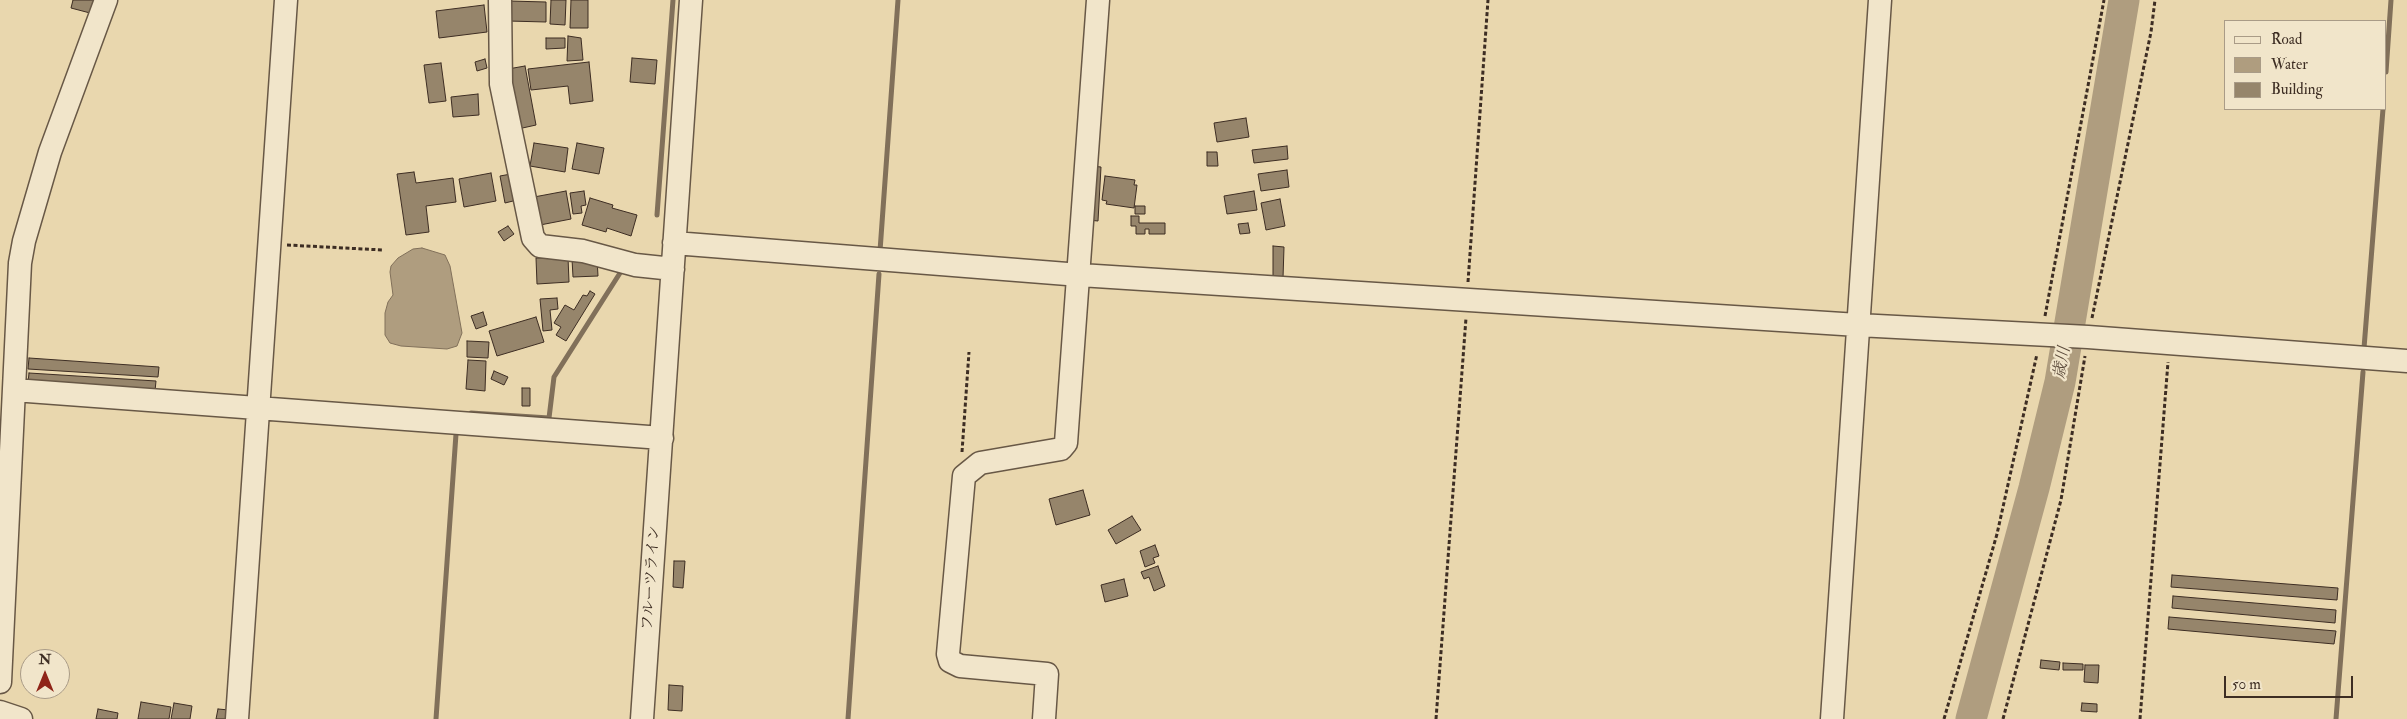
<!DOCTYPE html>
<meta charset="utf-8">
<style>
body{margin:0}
#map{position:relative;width:2407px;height:719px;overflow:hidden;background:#e9d7ae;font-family:"IM FELL Double Pica",serif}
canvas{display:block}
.legend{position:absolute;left:2224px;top:20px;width:162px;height:90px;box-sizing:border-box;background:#f1e5ca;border:1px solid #a99b87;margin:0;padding:6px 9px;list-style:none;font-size:15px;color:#3d2d23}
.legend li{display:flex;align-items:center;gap:10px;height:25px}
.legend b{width:25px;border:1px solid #a99b87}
.north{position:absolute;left:20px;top:649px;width:50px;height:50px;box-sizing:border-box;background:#f1e5ca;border:1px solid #a99b87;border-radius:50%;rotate:0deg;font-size:14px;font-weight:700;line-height:20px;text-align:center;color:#3d2d23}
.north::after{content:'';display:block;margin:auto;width:18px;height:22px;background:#8f2418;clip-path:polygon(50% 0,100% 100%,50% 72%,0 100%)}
.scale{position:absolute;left:2224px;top:676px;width:129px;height:22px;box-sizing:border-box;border:2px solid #3d2d23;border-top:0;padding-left:6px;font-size:15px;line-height:18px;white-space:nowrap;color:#3d2d23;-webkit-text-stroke:4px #f1e5ca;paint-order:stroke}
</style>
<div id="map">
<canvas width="2407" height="719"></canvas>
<ul class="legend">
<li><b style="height:6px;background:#f1e5ca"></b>Road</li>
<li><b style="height:14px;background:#af9d7f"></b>Water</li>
<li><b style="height:14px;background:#96856b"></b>Building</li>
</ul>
<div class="north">N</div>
<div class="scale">50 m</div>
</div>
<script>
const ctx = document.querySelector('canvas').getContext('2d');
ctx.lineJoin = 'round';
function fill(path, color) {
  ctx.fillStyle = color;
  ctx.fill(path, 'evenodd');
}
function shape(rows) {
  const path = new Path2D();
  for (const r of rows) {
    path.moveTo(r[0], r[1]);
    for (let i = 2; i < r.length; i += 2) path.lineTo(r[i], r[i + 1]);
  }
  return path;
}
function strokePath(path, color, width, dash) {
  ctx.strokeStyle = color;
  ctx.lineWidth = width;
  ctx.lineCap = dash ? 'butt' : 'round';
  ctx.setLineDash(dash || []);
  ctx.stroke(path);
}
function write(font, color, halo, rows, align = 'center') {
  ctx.font = font + ' "IM FELL Double Pica","Noto Serif JP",serif';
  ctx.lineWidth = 4.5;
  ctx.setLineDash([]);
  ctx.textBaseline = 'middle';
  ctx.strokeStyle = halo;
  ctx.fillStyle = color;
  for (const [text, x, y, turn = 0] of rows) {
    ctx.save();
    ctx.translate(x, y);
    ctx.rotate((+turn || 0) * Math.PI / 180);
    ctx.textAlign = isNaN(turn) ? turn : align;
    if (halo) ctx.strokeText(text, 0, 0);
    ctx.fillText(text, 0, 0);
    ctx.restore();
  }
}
const water = shape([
 [422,248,445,255,450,266,462,333,457,346,447,349,401,346,390,343,385,335,385,313,388,302,393,295,390,272,391,266,398,258,413,249,422,248]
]);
fill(water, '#af9d7f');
strokePath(water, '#81705a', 1);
strokePath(shape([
 [2386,72,2391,0],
 [657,215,673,0],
 [880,251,898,0],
 [2364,348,2383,109],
 [471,413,549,418,554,377,620,273],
 [436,719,456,434],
 [848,719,879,274],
 [2336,719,2363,372]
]), '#81705a', 5);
strokePath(shape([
 [1971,719,2034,488,2060,382,2124,0]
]), '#af9d7f', 31);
const building = shape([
 [73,0,94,0,90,13,71,8,73,0],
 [551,0,566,0,565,25,550,24,551,0],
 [571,0,588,0,588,28,570,28,571,0],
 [509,1,546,2,546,22,508,21,509,1],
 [484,5,487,32,439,38,436,11,484,5],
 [568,36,581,38,583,60,567,61,568,36],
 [546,38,565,38,565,48,546,49,546,38],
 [632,58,657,60,655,84,630,82,632,58],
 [485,59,487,68,477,71,475,62,485,59],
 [589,62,593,101,570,104,568,86,531,90,528,69,589,62],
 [441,63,446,101,429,103,424,65,441,63],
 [525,66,536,125,518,129,508,69,525,66],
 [478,94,479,115,453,117,451,97,478,94],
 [1246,118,1249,137,1217,142,1214,123,1246,118],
 [534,143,568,148,565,172,530,166,534,143],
 [577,143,604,148,599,174,572,169,577,143],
 [1287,146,1288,159,1254,163,1252,150,1287,146],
 [1207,152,1217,152,1218,166,1207,166,1207,152],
 [1091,166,1101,167,1098,221,1088,220,1091,166],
 [1287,170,1289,187,1261,191,1258,174,1287,170],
 [414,172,416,183,453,178,456,202,426,206,429,232,406,235,397,174,414,172],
 [491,173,496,201,464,207,459,179,491,173],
 [511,174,517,200,505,203,500,176,511,174],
 [1105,176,1135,180,1134,185,1137,185,1134,208,1106,204,1107,201,1102,200,1105,176],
 [566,191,571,219,540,225,534,197,566,191],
 [584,191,586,205,581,206,582,213,573,214,570,193,584,191],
 [1254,191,1257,210,1227,214,1224,196,1254,191],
 [590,198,613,205,612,208,637,215,631,236,607,228,606,232,582,225,590,198],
 [1280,199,1285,226,1266,230,1261,203,1280,199],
 [1135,206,1145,206,1145,214,1135,214,1135,206],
 [1131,216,1139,216,1139,223,1165,223,1165,234,1149,234,1149,229,1145,229,1145,234,1136,234,1136,226,1131,226,1131,216],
 [1248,223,1250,233,1240,234,1238,224,1248,223],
 [508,226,514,234,504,241,498,232,508,226],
 [1273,246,1284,247,1283,278,1273,278,1273,246],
 [568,257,569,282,537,284,536,258,568,257],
 [597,258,598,276,573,277,572,259,597,258],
 [590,291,595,294,566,341,556,335,561,327,554,323,565,305,574,310,583,295,587,296,590,291],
 [557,298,558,309,550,310,552,330,543,331,540,299,557,298],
 [483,312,487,325,476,329,471,316,483,312],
 [536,317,544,342,497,356,489,331,536,317],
 [467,341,489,342,488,358,467,357,467,341],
 [29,358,159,367,158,377,28,369,29,358],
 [468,360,486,361,485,391,466,389,468,360],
 [494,371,508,377,504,385,491,379,494,371],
 [29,373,156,381,155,391,28,383,29,373],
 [522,388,530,388,530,406,522,406,522,388],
 [1083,490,1090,515,1056,525,1049,499,1083,490],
 [1132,516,1141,530,1116,544,1108,530,1132,516],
 [1155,545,1159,556,1153,558,1155,563,1145,567,1140,551,1155,545],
 [674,561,685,561,683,588,673,587,674,561],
 [1158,566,1165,586,1154,591,1149,577,1144,579,1141,572,1158,566],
 [2172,575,2338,588,2337,600,2171,587,2172,575],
 [1124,579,1128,596,1105,602,1101,585,1124,579],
 [2173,596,2336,610,2335,623,2172,608,2173,596],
 [2169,617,2336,631,2334,644,2168,629,2169,617],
 [2041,660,2060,662,2059,670,2040,668,2041,660],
 [2063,663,2083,664,2083,670,2063,670,2063,663],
 [2085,665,2099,665,2098,683,2084,682,2085,665],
 [669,685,683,686,682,711,668,710,669,685],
 [141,702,171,707,169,719,138,719,141,702],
 [174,703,192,706,190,719,171,719,174,703],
 [2082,703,2097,704,2097,712,2081,711,2082,703],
 [98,709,118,713,117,719,96,719,98,709],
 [218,709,229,710,228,719,216,719,218,709]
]);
fill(building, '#96856b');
strokePath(building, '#3d2d23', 1);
const minor = shape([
 [500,0,501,84,533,238,540,246,583,251,635,265,673,269],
 [674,243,1080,275,1858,325,2088,337,2407,361],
 [14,390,662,438],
 [0,682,20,263,24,241,50,152,106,0],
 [0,712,21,719],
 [237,719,286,0],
 [642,719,691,0],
 [1044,719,1047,674,960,666,950,661,948,654,964,476,980,463,1061,449,1066,443,1098,0],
 [1832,719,1880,0]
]);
strokePath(minor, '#685846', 25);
strokePath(shape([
 [287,245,383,250],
 [1468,282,1488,0],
 [2045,316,2104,0],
 [2092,318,2151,32,2155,0],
 [962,452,969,352],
 [1436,719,1466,318],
 [1944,719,1997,534,2037,354],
 [2003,719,2061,500,2085,356],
 [2140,719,2168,362]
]), '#3d2d23', 3, [4, 2.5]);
strokePath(minor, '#f1e5ca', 22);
write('15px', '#3d2d23', '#f1e5ca', [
 ["フルーツライン",652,578,-86]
]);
write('italic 16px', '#5a493a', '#f1e5ca', [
 ["歳川",2063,363,-80]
]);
</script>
